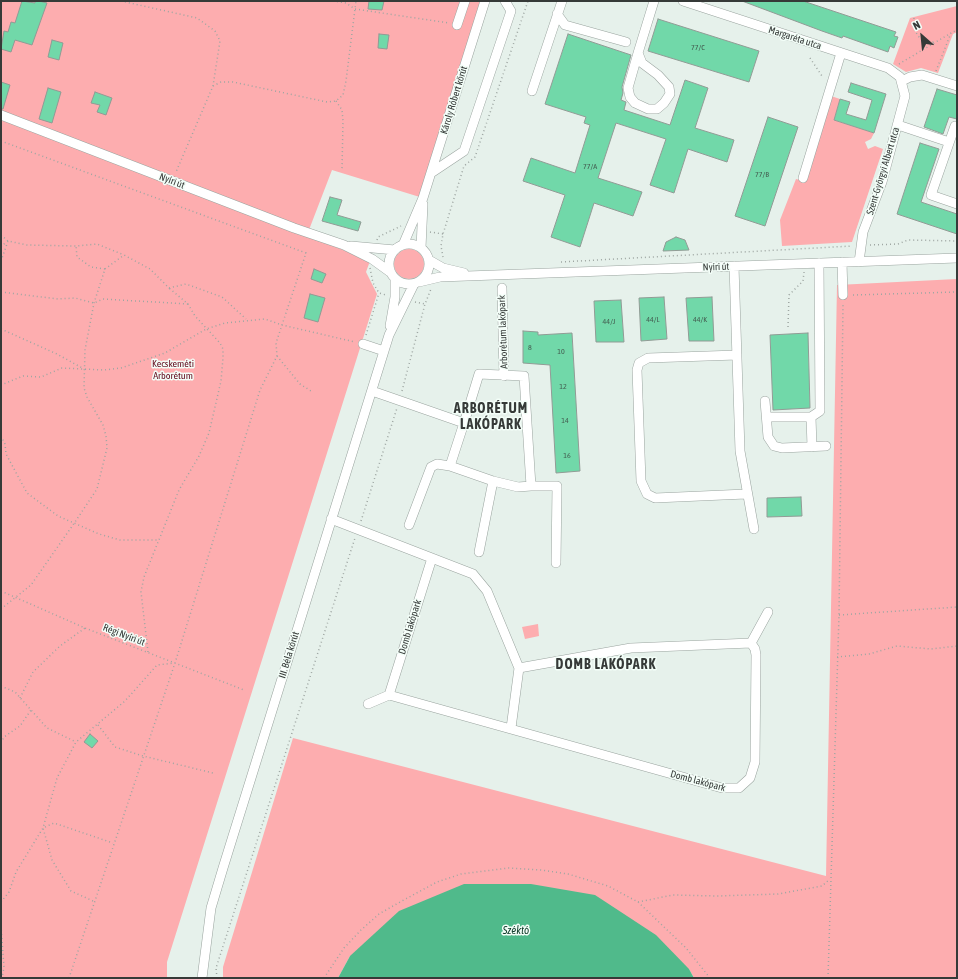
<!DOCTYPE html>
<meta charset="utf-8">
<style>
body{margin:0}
#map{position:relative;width:958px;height:979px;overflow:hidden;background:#e6f1eb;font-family:"Asap Condensed",sans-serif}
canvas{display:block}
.frame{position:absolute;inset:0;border:2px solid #363a38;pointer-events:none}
.north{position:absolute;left:902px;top:16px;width:40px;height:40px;-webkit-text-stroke:3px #f3fef8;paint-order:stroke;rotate:333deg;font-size:11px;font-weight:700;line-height:16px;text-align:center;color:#363a38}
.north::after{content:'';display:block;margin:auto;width:14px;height:18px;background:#363a38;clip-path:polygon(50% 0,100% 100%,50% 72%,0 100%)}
</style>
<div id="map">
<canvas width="958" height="979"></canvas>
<div class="frame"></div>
<div class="north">N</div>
</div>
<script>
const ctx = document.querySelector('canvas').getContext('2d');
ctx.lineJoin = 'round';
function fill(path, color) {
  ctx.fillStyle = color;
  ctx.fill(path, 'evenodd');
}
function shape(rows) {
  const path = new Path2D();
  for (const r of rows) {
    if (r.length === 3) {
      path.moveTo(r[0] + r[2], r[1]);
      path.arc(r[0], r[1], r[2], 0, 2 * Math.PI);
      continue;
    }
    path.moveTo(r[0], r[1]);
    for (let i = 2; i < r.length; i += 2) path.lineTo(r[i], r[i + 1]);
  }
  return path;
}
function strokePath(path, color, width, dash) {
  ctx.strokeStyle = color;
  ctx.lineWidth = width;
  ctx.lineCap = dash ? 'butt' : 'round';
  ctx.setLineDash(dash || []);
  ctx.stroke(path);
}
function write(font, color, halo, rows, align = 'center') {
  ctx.font = font + ' "Asap Condensed",sans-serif';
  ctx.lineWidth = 3;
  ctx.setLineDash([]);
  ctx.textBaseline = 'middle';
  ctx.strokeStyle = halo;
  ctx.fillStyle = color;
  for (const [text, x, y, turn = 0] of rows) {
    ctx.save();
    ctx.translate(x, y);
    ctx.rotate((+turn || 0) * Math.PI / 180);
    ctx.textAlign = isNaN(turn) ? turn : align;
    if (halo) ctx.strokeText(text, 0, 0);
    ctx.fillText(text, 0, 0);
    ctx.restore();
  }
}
fill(shape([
 [1,1,485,1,423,198,332,170,307,235,370,261,366,272,377,294,167,962,167,978,1,978],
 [957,6,957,32,953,34,938,73,921,68,906,72,893,64,910,18],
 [831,96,840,99,834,120,874,133,871,139,865,142,868,149,875,146,883,149,852,242,782,246,780,220,796,179,804,181],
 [409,264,15],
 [957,279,957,978,694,978,689,969,350,956,338,978,223,978,223,967,293,738,826,876,837,285],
 [538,624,539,636,525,639,522,627]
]), '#fdadaf');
fill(shape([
 [464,884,531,884,595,895,656,935,689,969,694,978,338,978,350,956,399,911]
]), '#50ba8b');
const building = shape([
 [22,1,35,3,35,1,39,1,47,3,32,45,15,40,11,52,1,49,4,31,8,32,11,22,15,23,22,1],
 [369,1,384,1,382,10,368,9,369,1],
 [742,1,803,1,896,32,894,36,898,37,894,48,890,46,888,52,843,36,842,38,822,31,742,1],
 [658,19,759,51,749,82,648,51,658,19],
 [379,34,389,35,387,49,378,48,379,34],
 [568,34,631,55,622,87,623,93,621,100,626,102,624,110,670,125,685,80,708,88,695,128,734,140,727,162,688,149,674,193,650,185,666,139,616,123,598,178,642,192,633,216,594,203,580,247,551,237,565,195,523,181,531,158,575,173,590,125,584,123,586,117,545,104,568,34],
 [52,40,63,43,59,60,48,57,52,40],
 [1,82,10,85,3,109,1,109,1,82],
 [851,83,886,94,874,133,834,120,840,99,850,102,846,114,866,120,872,100,848,92,851,83],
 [48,88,61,92,52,123,39,119,48,88],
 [937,89,957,95,957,119,949,117,943,134,924,127,937,89],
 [95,92,112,98,106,115,97,112,100,105,91,103,95,92],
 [768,117,798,127,765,226,735,216,768,117],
 [920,143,939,149,921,202,957,214,957,234,897,214,920,143],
 [330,197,342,200,337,215,361,222,358,231,322,221,330,197],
 [676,237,685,240,689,250,663,251,666,242,676,237],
 [314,269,326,274,322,283,311,279,314,269],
 [310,294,325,298,318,322,304,318,310,294],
 [664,297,667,339,641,341,639,298,664,297],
 [712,297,714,341,689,341,686,298,712,297],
 [621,300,624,342,596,342,594,301,621,300],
 [523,331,538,332,538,335,572,333,580,471,556,473,550,365,523,363,523,331],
 [808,333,810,408,773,410,770,335,808,333],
 [801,497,802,516,767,517,767,498,801,497],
 [90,734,98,741,92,748,84,742,90,734]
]);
fill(building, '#71d8a9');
strokePath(building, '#919b95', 1);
const minor = shape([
 [683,1,888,68,900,77,905,96,882,182,863,232,859,262],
 [557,14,565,25,626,42],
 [457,25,465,1],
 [638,53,642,63,658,75,669,87,670,94,664,103,657,109,648,109,635,103,630,97,628,88,638,53,654,1],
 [902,81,910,77,922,75,957,86],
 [532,91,562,1],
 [1,115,294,228,344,245,372,259,390,272],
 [898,125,949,142],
 [957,127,955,126,931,195,957,204],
 [431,173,464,151,511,11,505,1],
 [803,178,841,53],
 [409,264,20],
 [403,245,423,198,485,1],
 [351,246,395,250],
 [421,248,423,204],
 [429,260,443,268,464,273],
 [842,262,843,295],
 [734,266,740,451,754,529],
 [419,282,440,277,957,258],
 [502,288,504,376],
 [390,326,395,297,395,279],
 [363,344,384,351],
 [737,355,648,358,639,363,637,370,641,481,647,494,655,498,746,494],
 [372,391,464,423,479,374,524,376,531,486,518,487,493,481,450,466,464,423],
 [765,401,768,437,774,446,782,448,826,446],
 [767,417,811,417],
 [812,447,811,417,820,411,819,263],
 [531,486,557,486,556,563],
 [331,519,473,574,487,591,519,668,631,648,751,643,755,649,756,655,755,762,750,778,739,788,722,788,389,695,432,558],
 [409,525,431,467,437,464,450,466],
 [479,552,493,481],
 [751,643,768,612],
 [368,704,389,695],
 [511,728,519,668],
 [202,978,211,908,223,868,384,351,389,335,414,284]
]);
strokePath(minor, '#9aa49f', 10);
strokePath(shape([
 [121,1,197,18,215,31,220,41,213,86,176,172],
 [333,1,346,3,355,9,449,23],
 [914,18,913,27,918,36,925,42,934,42],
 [810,58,822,76],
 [899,64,951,33],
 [936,71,951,33,957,30],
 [213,86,221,82,233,82,327,102,336,101,343,95,346,81,356,1],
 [336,101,342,110,343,121,342,171],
 [1,141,306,253,282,325,265,319,225,323,206,329,165,353,121,368,104,370,62,368,41,377,23,376,1,385],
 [430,232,443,234],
 [1,235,8,241,27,245,76,246,97,244,124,255],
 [377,240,378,237,401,226],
 [870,245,898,244,908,240,957,241],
 [1,247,6,242],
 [443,257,441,246,443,234,464,166,475,157,528,1],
 [1,261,8,241],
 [561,262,852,246],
 [370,268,373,283,379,293,386,295],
 [105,269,124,255,150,269,169,288,186,284,222,297,246,319],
 [1,292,58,299,75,298,94,303,103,299,188,304],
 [853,295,957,292],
 [415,302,425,304],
 [788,327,789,295,803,281,804,272],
 [1,329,57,354,84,369],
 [1,334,1,354],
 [366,335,379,293],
 [277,356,300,384,311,391],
 [402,391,425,304,431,289],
 [1,436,5,444,6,454,27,493,58,516,99,534,120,540,158,540],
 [361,521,397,408],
 [1,591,85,628,244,690],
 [1,609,31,585,75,522,97,489,107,448,106,436,103,425,87,397,84,388,85,350,94,303,105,269,91,267,77,257,76,246],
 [839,615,957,607],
 [148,652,141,592,144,577,179,490,199,456,209,433,221,381,223,358,223,349,220,343,195,316,188,304,169,288],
 [837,657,869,654,897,646,931,649,957,646],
 [1,686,15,692,47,728,76,742],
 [20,698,33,672,60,646,85,628],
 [98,725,115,747,143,756,213,773],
 [1,743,4,737,20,726,31,710],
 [93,901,71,891,52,860,43,828,54,823,113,843],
 [1,902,9,892,16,872,43,828,57,778,76,742,125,701,157,665,175,663],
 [638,902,673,895,718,896,778,894,822,886,830,879],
 [1,926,4,967,2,978],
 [69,978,175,663,260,390,277,356,276,343,282,325,355,342],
 [217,978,216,968,355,538],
 [324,978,344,948,361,930,379,914,400,902,437,882,461,874,509,868,541,870,568,874,608,886,638,902,686,948,710,978],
 [828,978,839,615,843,305]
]), '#9ea6a2', 1.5, [1, 3]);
strokePath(minor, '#fff', 9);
write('8px', '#456254', null, [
 ["77/C",698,47],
 ["77/A",590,166],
 ["77/B",762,174],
 ["44/L",653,319],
 ["44/K",700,319],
 ["44/J",609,321],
 ["8",530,347],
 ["10",561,351],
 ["12",563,386],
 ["14",565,420],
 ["16",567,455]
]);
write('10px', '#363a38', '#f3fef8', [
 ["Margaréta utca",795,38,18],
 ["Károly Róbert körút",454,100,-73],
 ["Szent-Györgyi Albert utca",883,171,-73],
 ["Nyíri út",172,181,21],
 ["Nyíri út",716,267,-2],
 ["Arborétum lakópark",503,332,-92],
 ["Domb lakópark",410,627,-73],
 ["Régi Nyíri út",124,635,21],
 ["III. Béla körút",289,655,-73],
 ["Domb lakópark",698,781,15]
]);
write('10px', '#62091c', '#f3fef8', [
 ["Kecskeméti",173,364],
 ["Arborétum",173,376]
]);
write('italic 11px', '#0c3a27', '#f3fef8', [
 ["Széktó",516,931]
]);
ctx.letterSpacing = '1px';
write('bold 14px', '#363a38', '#f3fef8', [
 ["ARBORÉTUM",491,409],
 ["LAKÓPARK",491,425],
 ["DOMB LAKÓPARK",606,665]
]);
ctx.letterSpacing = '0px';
</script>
